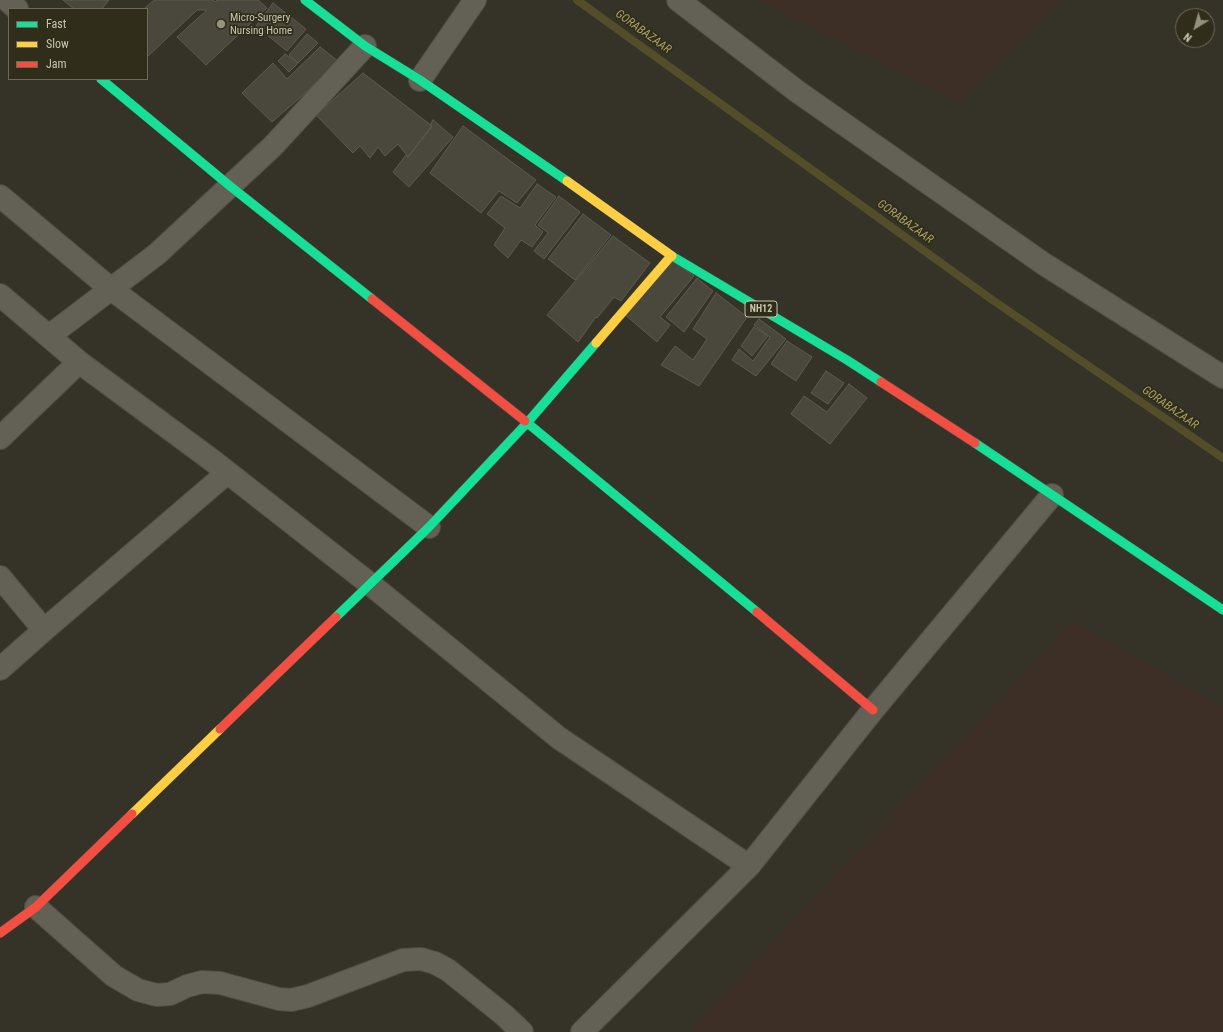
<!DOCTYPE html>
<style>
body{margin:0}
#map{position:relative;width:1223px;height:1032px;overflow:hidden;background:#353327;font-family:"Roboto Condensed",sans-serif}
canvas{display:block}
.legend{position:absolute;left:8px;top:8px;width:140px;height:72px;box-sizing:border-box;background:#302d1a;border:1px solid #6c6a56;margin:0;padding:5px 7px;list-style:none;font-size:12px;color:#c7c5af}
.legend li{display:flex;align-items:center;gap:8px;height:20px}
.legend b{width:20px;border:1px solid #6c6a56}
.north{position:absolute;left:1175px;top:8px;width:40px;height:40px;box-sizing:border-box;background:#302d1a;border:1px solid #6c6a56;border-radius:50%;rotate:217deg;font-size:11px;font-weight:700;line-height:16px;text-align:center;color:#c7c5af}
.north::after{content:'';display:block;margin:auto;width:14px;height:18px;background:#94927f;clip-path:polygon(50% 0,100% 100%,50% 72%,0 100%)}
</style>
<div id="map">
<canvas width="1223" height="1032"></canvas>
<ul class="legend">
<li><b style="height:5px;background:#16e098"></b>Fast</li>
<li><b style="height:5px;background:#ffcf43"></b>Slow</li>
<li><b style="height:5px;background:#f24e42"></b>Jam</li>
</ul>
<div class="north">N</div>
</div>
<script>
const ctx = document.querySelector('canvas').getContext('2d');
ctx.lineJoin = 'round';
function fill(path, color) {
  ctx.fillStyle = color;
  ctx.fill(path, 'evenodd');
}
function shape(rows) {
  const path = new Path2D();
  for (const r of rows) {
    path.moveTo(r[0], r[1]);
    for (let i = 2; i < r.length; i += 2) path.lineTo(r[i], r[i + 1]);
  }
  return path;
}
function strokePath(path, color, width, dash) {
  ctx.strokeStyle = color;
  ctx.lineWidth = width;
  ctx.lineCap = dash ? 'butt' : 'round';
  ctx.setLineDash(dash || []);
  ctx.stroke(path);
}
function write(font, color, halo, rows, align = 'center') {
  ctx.font = font + ' "Roboto Condensed",sans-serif';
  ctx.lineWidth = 3.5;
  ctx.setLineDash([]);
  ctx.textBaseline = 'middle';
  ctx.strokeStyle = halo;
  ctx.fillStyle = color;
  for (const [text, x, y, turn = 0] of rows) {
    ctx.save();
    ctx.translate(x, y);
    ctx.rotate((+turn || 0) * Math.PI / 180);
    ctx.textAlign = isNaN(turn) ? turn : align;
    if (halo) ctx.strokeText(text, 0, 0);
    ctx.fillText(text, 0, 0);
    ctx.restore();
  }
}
fill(shape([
 [759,0,1063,0,959,102],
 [1073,621,1223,707,1223,1032,689,1032]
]), '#3d2f25');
strokePath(shape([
 [577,0,991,299,1223,458]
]), '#534d29', 8);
const building = shape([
 [63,0,109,0,102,9,74,9,63,0],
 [154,0,213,0,215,2,217,0,258,0,267,8,206,65,177,37,207,10,197,10,147,57,147,9,144,9,154,0],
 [273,3,306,29,287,51,256,26,273,3],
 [307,34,318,43,298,63,289,55,307,34],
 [320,47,338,61,303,95,272,122,242,93,273,63,287,79,320,47],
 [285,54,298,63,289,72,278,61,285,54],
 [363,73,432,126,408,157,398,144,385,156,378,147,370,158,360,146,353,153,316,115,363,73],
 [433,120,453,137,409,187,393,172,406,155,408,157,432,126,430,125,433,120],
 [463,126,536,180,517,203,499,191,481,213,430,173,463,126],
 [537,184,556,197,535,225,543,232,532,247,521,240,508,258,494,245,505,228,487,214,501,196,520,208,537,184],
 [559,196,580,212,544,259,534,251,548,233,538,225,559,196],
 [583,214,611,235,575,280,548,259,583,214],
 [613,236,650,263,621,301,614,297,597,318,596,317,578,342,547,315,613,236],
 [670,259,694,276,660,317,670,325,657,342,623,313,670,259],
 [697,278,713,291,684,332,666,317,697,278],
 [716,293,747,317,699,386,661,365,675,346,693,360,707,339,693,329,716,293],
 [759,319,786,339,756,376,732,360,739,349,753,361,770,337,754,325,759,319],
 [754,327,768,336,752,356,741,346,754,327],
 [787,341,812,357,796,381,771,364,787,341],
 [826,371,844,383,828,404,811,393,826,371],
 [849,384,867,398,830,444,791,414,804,396,827,412,849,384]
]);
fill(building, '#4a483c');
strokePath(building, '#5d5b4e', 1);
const street = shape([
 [7,0,17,9],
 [678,0,798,92,1044,264,1223,377],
 [420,80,475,0],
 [0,196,111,289,429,527],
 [0,295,79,362,213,461,370,584,559,738,749,866],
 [49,336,157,254,273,146,365,46],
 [0,438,79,362],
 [0,577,44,630],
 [0,669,44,630,227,473],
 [36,907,114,976,138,990,157,995,170,994,187,986,202,982,220,983,279,999,291,1000,308,996,403,960,421,959,435,963,448,970,504,1015,522,1032],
 [582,1032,749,866,873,710,1052,495]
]);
const fast = shape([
 [305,0,365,46,420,80,567,181],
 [101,79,230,186,372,299],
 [672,256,847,360,881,382],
 [525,421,757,612],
 [975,443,1223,610],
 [336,617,429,527,527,423,596,343]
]);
const slow = shape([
 [567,181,672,256],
 [596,343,671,256],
 [132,814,220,729]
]);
const jam = shape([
 [372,299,525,421],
 [881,382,975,443],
 [757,612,873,710],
 [220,729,336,617],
 [0,933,36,907,132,814]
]);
strokePath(street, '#504e44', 24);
strokePath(fast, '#504e44', 10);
strokePath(slow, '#504e44', 10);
strokePath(jam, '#504e44', 10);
strokePath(street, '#636156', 22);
strokePath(fast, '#16e098', 9);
strokePath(slow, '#ffcf43', 9);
strokePath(jam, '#f24e42', 9);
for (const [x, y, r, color] of [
 [221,24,5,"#94927f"]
]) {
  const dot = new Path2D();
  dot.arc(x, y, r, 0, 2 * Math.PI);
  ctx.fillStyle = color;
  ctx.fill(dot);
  strokePath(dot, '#302d1a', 1.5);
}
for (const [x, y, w] of [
 [761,309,32]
]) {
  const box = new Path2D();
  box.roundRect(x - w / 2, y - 8, w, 16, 3);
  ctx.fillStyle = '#302d1a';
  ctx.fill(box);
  strokePath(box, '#c7c5af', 1);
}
write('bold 10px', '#c7c5af', null, [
 ["NH12",761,309]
]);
write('11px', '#c7c5af', '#302d1a', [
 ["Micro-Surgery",230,18],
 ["Nursing Home",230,31]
], 'left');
write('italic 12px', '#a89f66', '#302d1a', [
 ["GORABAZAAR",643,32,36],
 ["GORABAZAAR",905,222,36],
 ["GORABAZAAR",1170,408,35]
]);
</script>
